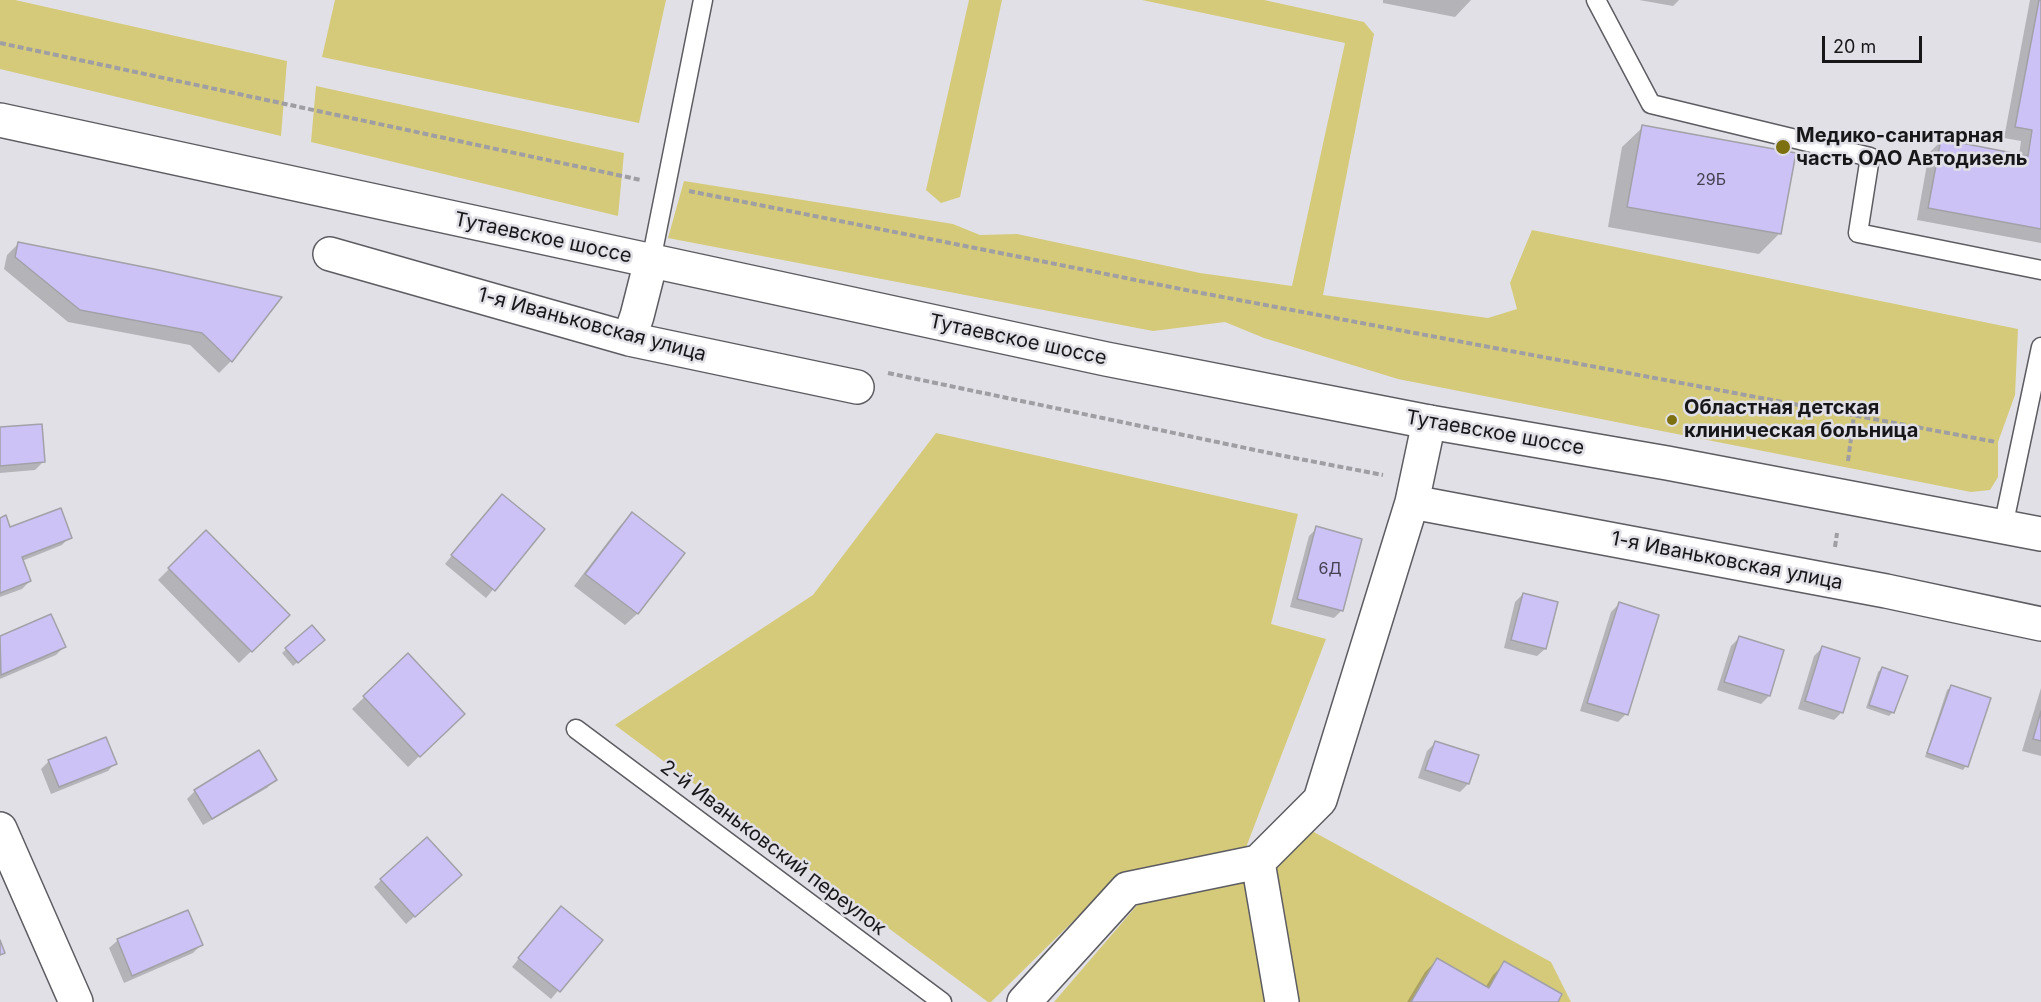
<!DOCTYPE html>
<meta charset="utf-8">
<style>
body{margin:0}
#map{position:relative;width:2041px;height:1002px;overflow:hidden;background:#e1e0e6;font-family:Inter,sans-serif}
canvas{display:block}
.scale{position:absolute;left:1822px;top:36px;width:100px;height:27px;box-sizing:border-box;border:3px solid #171619;border-top:0;padding-left:8px;font-size:18px;line-height:21px;white-space:nowrap;color:#171619;-webkit-text-stroke:4px #e1e0e6;paint-order:stroke}
</style>
<div id="map">
<canvas width="2041" height="1002"></canvas>
<div class="scale">20 m</div>
</div>
<script>
const ctx = document.querySelector('canvas').getContext('2d');
ctx.lineJoin = 'round';
function fill(path, color) {
  ctx.fillStyle = color;
  ctx.fill(path, 'evenodd');
}
function shape(rows) {
  const path = new Path2D();
  for (const r of rows) {
    path.moveTo(r[0], r[1]);
    for (let i = 2; i < r.length; i += 2) path.lineTo(r[i], r[i + 1]);
  }
  return path;
}
function strokePath(path, color, width, dash) {
  ctx.strokeStyle = color;
  ctx.lineWidth = width;
  ctx.lineCap = dash ? 'butt' : 'round';
  ctx.setLineDash(dash || []);
  ctx.stroke(path);
}
function write(font, color, halo, rows, align = 'center') {
  ctx.font = font + ' Inter,sans-serif';
  ctx.lineWidth = 5;
  ctx.setLineDash([]);
  ctx.textBaseline = 'middle';
  ctx.strokeStyle = halo;
  ctx.fillStyle = color;
  for (const [text, x, y, turn = 0] of rows) {
    ctx.save();
    ctx.translate(x, y);
    ctx.rotate((+turn || 0) * Math.PI / 180);
    ctx.textAlign = isNaN(turn) ? turn : align;
    if (halo) ctx.strokeText(text, 0, 0);
    ctx.fillText(text, 0, 0);
    ctx.restore();
  }
}
fill(shape([
 [0,0,15,0,287,61,281,136,0,69],
 [335,0,666,0,639,123,322,57],
 [969,0,1002,0,960,197,941,203,926,190],
 [1142,0,1264,0,1364,22,1374,34,1323,295,1488,318,1517,309,1510,283,1532,230,2018,329,2015,395,1998,442,1998,477,1990,490,1971,492,1398,379,1264,338,1225,322,1153,331,668,238,684,181,953,224,980,235,1017,234,1200,273,1292,286,1345,43],
 [316,86,624,153,618,216,311,142],
 [936,433,1298,514,1271,624,1326,639,1245,850,1120,875,991,1002,988,1002,615,725,813,595],
 [1292,820,1551,962,1571,1002,1297,1002,1273,868],
 [1246,878,1267,1002,1054,1002,1139,903]
]), '#d5ca79');
fill(shape([
 [1383,0,1471,0,1455,17,1383,3],
 [1639,0,1679,0,1673,6],
 [2030,0,2041,0,2041,243,1917,220,1929,153,1941,141,2019,155,2021,141,2004,138],
 [1643,127,1779,234,1759,254,1608,227,1622,147],
 [19,243,279,298,231,361,219,373,190,345,68,322,4,269,7,255],
 [0,429,43,462,35,470,0,473],
 [494,503,543,529,486,598,445,564],
 [632,514,683,553,637,614,625,625,574,586,620,526],
 [0,519,9,529,70,537,62,545,22,561,30,581,22,589,0,597],
 [1317,528,1342,610,1334,618,1290,607,1309,536],
 [206,532,288,615,239,663,158,580],
 [1523,594,1545,649,1537,656,1504,648,1515,602],
 [1619,604,1626,714,1618,722,1580,711,1611,612],
 [50,616,64,647,56,655,0,679,0,638],
 [312,627,319,643,293,666,282,653],
 [1739,638,1782,651,1769,696,1761,704,1717,690,1731,646],
 [1822,648,1842,712,1834,720,1798,709,1814,656],
 [408,655,463,714,408,767,352,709],
 [1882,668,1893,712,1889,716,1866,708,1878,672],
 [1951,687,1966,766,1963,770,1925,757,1947,690],
 [2041,688,2041,756,2022,751],
 [1435,743,1468,784,1460,792,1418,778,1427,751],
 [49,761,115,763,108,771,51,794,41,769],
 [275,780,267,788,203,825,187,799,195,791],
 [381,880,452,883,406,924,374,887],
 [187,911,201,945,193,953,124,983,109,948,117,941],
 [554,915,601,940,551,999,512,967],
 [1437,960,1485,988,1493,975,1505,963,1556,1002,1407,1002,1425,972]
]), '#0003');
const building = shape([
 [2039,0,2041,0,2041,229,1928,208,1941,139,2028,156,2032,130,2015,127,2039,0],
 [1642,125,1796,153,1781,234,1627,207,1642,125],
 [18,242,159,270,282,297,232,362,202,333,80,310,15,257,18,242],
 [42,424,45,462,0,466,0,427,42,424],
 [502,494,545,529,495,591,451,555,502,494],
 [61,508,72,538,22,557,31,581,0,593,0,518,6,515,10,527,61,508],
 [632,512,685,553,638,614,585,574,632,512],
 [1316,526,1362,539,1343,611,1297,599,1316,526],
 [206,530,290,615,252,652,168,568,206,530],
 [1523,593,1558,602,1546,649,1511,640,1523,593],
 [1619,602,1659,615,1628,715,1587,703,1619,602],
 [51,614,66,647,1,675,0,636,51,614],
 [312,625,325,640,298,663,285,648,312,625],
 [1739,636,1784,650,1770,696,1724,682,1739,636],
 [1822,646,1860,658,1843,713,1805,701,1822,646],
 [408,653,465,714,420,757,363,696,408,653],
 [1882,667,1908,676,1894,713,1869,705,1882,667],
 [1951,685,1991,698,1968,767,1927,753,1951,685],
 [2041,711,2041,741,2033,739,2041,711],
 [106,737,117,764,59,787,48,760,106,737],
 [1435,741,1479,755,1469,784,1425,770,1435,741],
 [259,750,277,780,212,819,194,790,259,750],
 [427,837,462,875,415,917,380,879,427,837],
 [561,906,603,940,560,992,518,958,561,906],
 [188,910,203,945,132,976,117,939,188,910],
 [0,940,5,953,0,955,0,940],
 [1437,958,1489,988,1504,961,1562,994,1558,1002,1411,1002,1437,958]
]);
fill(building, '#ccc2f6');
strokePath(building, '#a2a1a7', 1.5);
const service = shape([
 [1596,0,1651,104,1870,157,1858,233,2041,270],
 [651,261,703,0],
 [2003,527,2041,347],
 [576,729,942,1002]
]);
const minor = shape([
 [330,254,629,339,857,387],
 [629,339,637,316,651,261],
 [1412,502,1886,591,2041,624],
 [0,829,76,1002],
 [1024,1002,1127,889,1258,862],
 [1282,1002,1258,862,1320,800,1412,502,1429,422]
]);
const primary = shape([
 [0,120,1106,359,1429,422,1667,463,2041,534]
]);
strokePath(service, '#5d5c62', 21);
strokePath(minor, '#5d5c62', 36);
strokePath(primary, '#5d5c62', 36);
strokePath(shape([
 [0,43,641,180],
 [689,191,1196,292,1996,442],
 [888,373,1279,455,1383,475],
 [1848,461,1854,416],
 [1835,547,1837,533]
]), '#9f9ea3', 4, [6, 3]);
strokePath(service, '#fff', 18);
strokePath(minor, '#fff', 33);
strokePath(primary, '#fff', 33);
for (const [x, y, r, color] of [
 [1783,147,8,"#7c7010"],
 [1672,420,6,"#7c7010"]
]) {
  const dot = new Path2D();
  dot.arc(x, y, r, 0, 2 * Math.PI);
  ctx.fillStyle = color;
  ctx.fill(dot);
  strokePath(dot, '#e1e0e6', 2);
}
write('16px', '#444150', null, [
 ["29Б",1711,180],
 ["6Д",1330,569]
]);
write('bold 20px', '#171619', '#e1e0e6', [
 ["Медико-санитарная",1796,136],
 ["часть ОАО Автодизель",1796,159],
 ["Областная детская",1684,408],
 ["клиническая больница",1684,431]
], 'left');
write('20px', '#171619', '#e1e0e6', [
 ["Тутаевское шоссе",543,238,12],
 ["1-я Иваньковская улица",592,325,15],
 ["Тутаевское шоссе",1018,340,12],
 ["Тутаевское шоссе",1495,433,10],
 ["1-я Иваньковская улица",1727,561,11],
 ["2-й Иваньковский переулок",773,848,37]
]);
</script>
